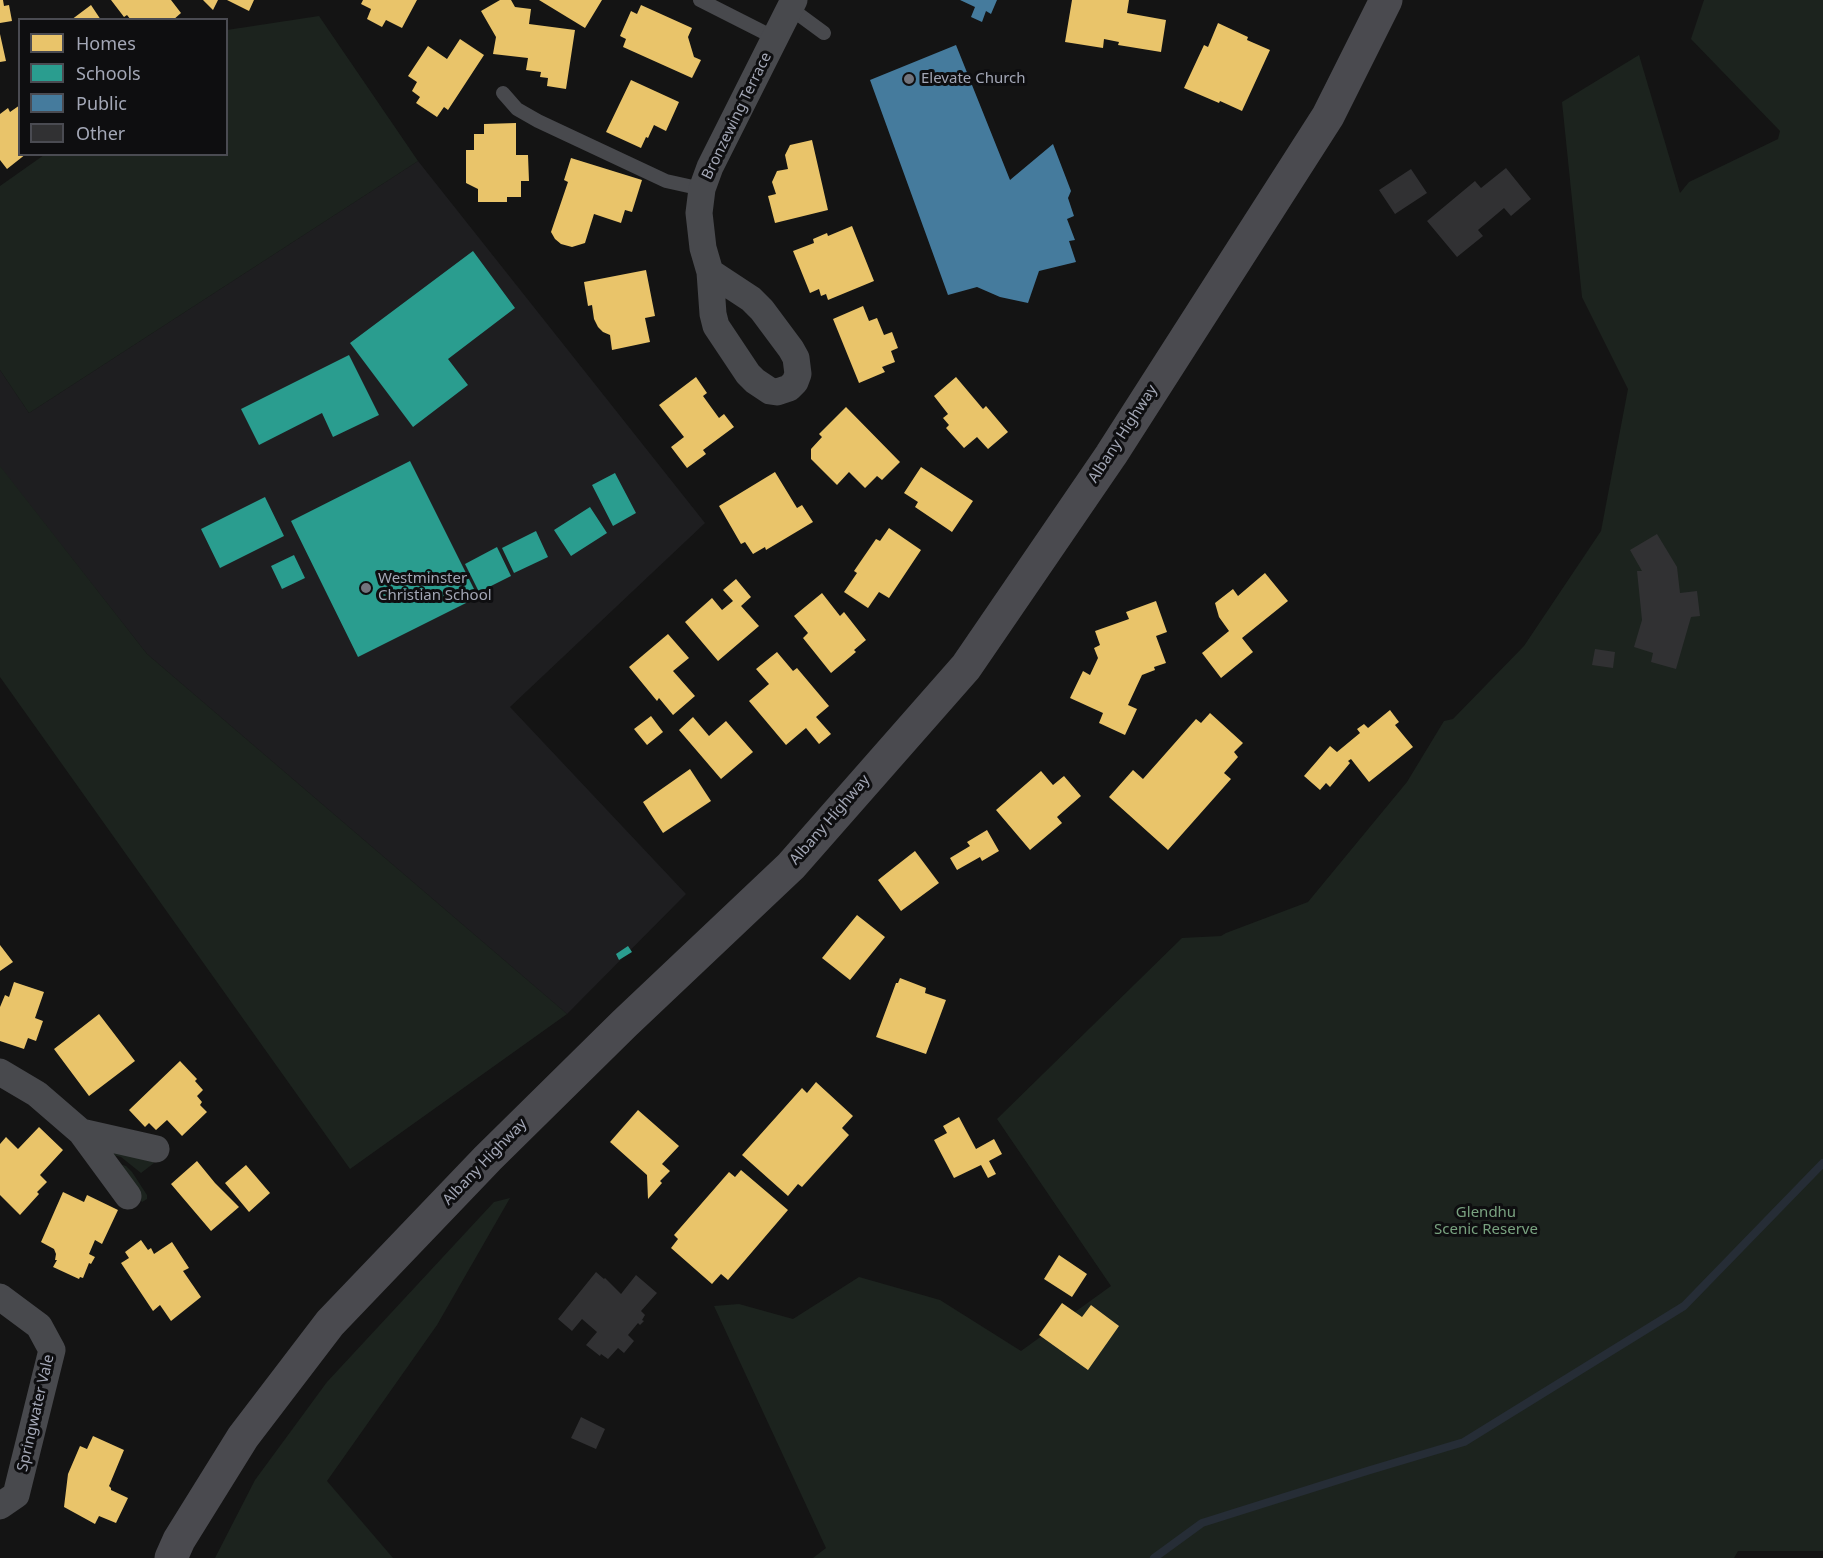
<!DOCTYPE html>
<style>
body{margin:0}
#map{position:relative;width:1823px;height:1558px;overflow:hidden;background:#141414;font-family:"Noto Sans",sans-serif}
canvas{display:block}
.legend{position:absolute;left:18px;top:18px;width:210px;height:138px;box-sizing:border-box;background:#0e0e10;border:2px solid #4a4b52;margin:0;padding:8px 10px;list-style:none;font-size:18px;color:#a3a7b6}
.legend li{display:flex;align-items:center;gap:12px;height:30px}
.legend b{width:30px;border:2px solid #4a4b52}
</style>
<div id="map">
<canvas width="1823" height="1558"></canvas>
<ul class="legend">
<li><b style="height:16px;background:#e9c46a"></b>Homes</li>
<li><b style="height:16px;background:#2a9d8f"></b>Schools</li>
<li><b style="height:16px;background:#457b9d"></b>Public</li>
<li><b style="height:16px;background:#313133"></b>Other</li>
</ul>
</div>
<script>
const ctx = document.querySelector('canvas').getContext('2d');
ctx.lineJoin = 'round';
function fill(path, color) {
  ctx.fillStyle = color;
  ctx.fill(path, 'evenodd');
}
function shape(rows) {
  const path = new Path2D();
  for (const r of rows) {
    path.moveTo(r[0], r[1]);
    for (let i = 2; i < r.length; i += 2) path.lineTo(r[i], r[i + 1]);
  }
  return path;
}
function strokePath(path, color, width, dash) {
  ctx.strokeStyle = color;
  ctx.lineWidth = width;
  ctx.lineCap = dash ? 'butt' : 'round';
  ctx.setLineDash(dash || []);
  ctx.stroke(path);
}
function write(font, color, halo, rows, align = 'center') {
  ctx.font = font + ' "Noto Sans",sans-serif';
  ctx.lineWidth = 6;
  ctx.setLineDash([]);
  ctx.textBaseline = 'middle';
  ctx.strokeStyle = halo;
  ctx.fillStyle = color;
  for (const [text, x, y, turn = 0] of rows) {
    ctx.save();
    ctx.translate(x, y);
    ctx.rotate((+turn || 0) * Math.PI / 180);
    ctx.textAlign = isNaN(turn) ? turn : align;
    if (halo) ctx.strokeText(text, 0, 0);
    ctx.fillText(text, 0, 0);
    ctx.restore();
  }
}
fill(shape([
 [418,161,705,523,510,707,686,894,567,1014,147,654,0,467,0,370,29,413]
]), '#1e1e20');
fill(shape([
 [1704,0,1823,0,1823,1551,1738,1551,1734,1558,813,1558,826,1548,714,1306,739,1304,793,1319,859,1277,940,1300,1021,1351,1111,1286,997,1119,1182,938,1221,936,1226,933,1308,902,1407,782,1444,721,1453,719,1524,646,1601,531,1628,389,1582,297,1562,102,1639,55,1680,193,1689,182,1778,139,1780,131,1691,39],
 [319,16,418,161,29,413,0,370,0,186,44,155,226,154,227,30],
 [0,466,147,654,567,1014,350,1169,0,677],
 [105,1141,146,1154,154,1163,141,1173,121,1157,109,1154],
 [116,1163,126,1166,132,1172,147,1195,147,1199,142,1202],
 [510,1198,437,1325,327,1481,393,1558,215,1558,255,1480,327,1382,494,1202]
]), '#1c231e');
fill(shape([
 [0,0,3,0,4,6,9,5,12,21,0,23],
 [111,0,171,0,181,13,173,20,131,20,127,15,124,17],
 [203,0,218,0,213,10],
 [227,0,254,0,249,11],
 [363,0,417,0,402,28,386,20,382,27,367,19,371,9,361,4],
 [500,0,511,0,515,7,531,9,529,24,575,30,566,89,547,86,548,78,540,77,541,72,526,70,528,58,493,54,496,37,481,11],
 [539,0,602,0,585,28],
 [1072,0,1129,0,1127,13,1166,20,1161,52,1118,45,1119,42,1104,39,1103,48,1065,42],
 [91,5,101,20,71,20],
 [641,5,692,28,688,37,694,57,701,60,692,78,623,47,626,39,620,36,631,11,637,14],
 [1218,23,1248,37,1247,40,1270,50,1242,111,1220,101,1219,103,1184,88,1204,45,1208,47],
 [0,34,6,61,0,62],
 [460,39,484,55,448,110,444,107,437,117,416,103,420,97,412,91,417,82,408,76,428,46,447,59],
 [631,80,679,102,666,131,654,125,648,138,646,137,641,148,606,132],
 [20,105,20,154,26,154,7,169,0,160,0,114,8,108,10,112],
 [516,123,516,155,528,155,529,181,521,181,521,197,507,197,507,202,478,202,478,189,466,183,466,150,474,150,474,134,484,134,484,124],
 [812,140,828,210,775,223,768,196,776,194,772,182,777,171,788,169,785,155,790,145],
 [571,158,642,180,632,212,625,210,621,223,594,214,585,243,572,247,561,244,555,239,551,232,568,182,564,180],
 [852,226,874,281,828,300,826,294,821,296,819,289,810,293,793,251,814,243,813,239,827,233,828,236],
 [646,270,655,316,645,318,650,342,612,350,610,335,603,332,598,327,594,319,592,305,588,306,584,282],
 [863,306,869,321,877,318,884,335,892,332,898,348,891,351,895,362,882,367,885,372,859,383,833,319],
 [696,377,707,393,703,396,719,418,724,414,734,427,703,450,706,454,687,468,671,447,684,437,659,405],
 [956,377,983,409,986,406,1008,432,988,449,977,437,964,448,946,428,949,425,943,418,948,414,934,396],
 [846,407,900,462,882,480,877,476,865,488,849,472,837,485,811,459,811,449,822,437,819,434],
 [921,467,973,501,952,532,915,507,918,502,904,493],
 [775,472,797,508,802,505,813,522,766,550,765,547,753,554,745,542,741,544,719,506],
 [889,528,921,550,889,598,879,592,868,608,844,592,857,573,854,571,876,539,880,541],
 [1265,573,1288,601,1242,638,1253,652,1221,678,1202,653,1229,631,1219,617,1215,603,1233,589,1238,596],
 [736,579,751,597,741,606,759,626,718,661,685,622,712,598,722,610,733,601,723,590],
 [822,593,840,616,844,612,866,640,854,650,856,652,831,673,803,638,808,633,794,616],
 [1156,601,1167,632,1156,636,1166,663,1154,667,1155,670,1142,675,1128,705,1137,709,1125,735,1099,723,1103,713,1070,698,1083,671,1090,675,1098,658,1094,648,1100,645,1095,631,1129,619,1126,612],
 [668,634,689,658,673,671,695,696,673,715,659,698,657,701,629,667],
 [777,652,793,671,797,668,829,706,816,717,831,734,819,744,806,728,786,745,749,701,769,684,756,669],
 [1390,710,1399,722,1395,725,1413,747,1369,782,1351,759,1348,761,1350,763,1330,787,1326,783,1320,790,1304,776,1330,746,1337,752,1360,733,1357,729,1364,724,1368,728],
 [1210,713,1243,743,1234,752,1238,757,1224,773,1231,779,1168,850,1109,797,1133,770,1143,779,1196,719,1201,723],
 [651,716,663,732,647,745,634,729],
 [693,717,709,736,726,721,753,752,721,779,679,730],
 [690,769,711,801,663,833,643,802],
 [1041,771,1053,785,1064,776,1081,796,1057,817,1062,823,1030,850,996,810],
 [987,830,999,851,982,861,980,857,957,870,950,858,970,846,967,842],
 [915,851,939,883,901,911,878,880],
 [857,915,885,937,850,980,822,958],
 [0,945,13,962,0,971],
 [900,978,926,988,925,993,946,1000,926,1054,876,1037,896,983,898,983],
 [14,982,44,992,35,1018,43,1021,36,1041,28,1038,24,1049,0,1041,0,1007,5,995,9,997],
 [99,1014,135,1061,89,1096,54,1049],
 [180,1061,197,1079,195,1081,203,1090,197,1096,202,1102,200,1105,207,1112,182,1136,167,1120,156,1130,149,1123,145,1127,129,1110],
 [816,1082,853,1116,842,1128,849,1135,802,1187,798,1184,788,1196,742,1155,802,1088,807,1093],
 [638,1110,679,1146,662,1164,670,1171,660,1181,662,1183,648,1199,647,1175,610,1142],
 [959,1117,976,1149,994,1139,1002,1154,989,1161,996,1174,988,1178,981,1165,954,1178,934,1140,947,1133,943,1126],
 [39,1127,63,1150,40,1175,47,1182,37,1192,39,1194,20,1215,0,1195,0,1144,6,1137,18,1149],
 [197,1161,215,1183,239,1207,211,1231,171,1184],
 [246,1165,270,1193,249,1212,225,1183],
 [741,1170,788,1210,728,1280,721,1274,712,1284,671,1248,678,1239,674,1235,729,1172,735,1177],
 [63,1192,84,1202,87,1195,118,1210,102,1244,95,1240,89,1254,95,1257,91,1264,89,1263,83,1278,80,1277,79,1279,53,1267,57,1260,55,1260,56,1254,54,1249,41,1242],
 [141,1240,148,1250,151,1248,154,1254,172,1242,189,1268,183,1271,201,1297,171,1321,160,1305,153,1311,121,1263,129,1258,125,1252],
 [1059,1255,1087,1274,1072,1297,1044,1279],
 [1062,1303,1082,1317,1091,1305,1119,1326,1088,1370,1039,1335],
 [93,1436,124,1450,109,1486,111,1488,111,1490,128,1498,116,1523,99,1516,95,1524,64,1507,68,1474,80,1446,87,1449]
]), '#e9c46a');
fill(shape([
 [473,251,515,308,448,359,468,385,413,427,350,343],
 [349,355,379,415,333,437,322,413,259,445,241,409],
 [410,461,478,597,358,657,291,521],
 [615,473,636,513,613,526,592,485],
 [265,497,284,536,220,568,201,529],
 [590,507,607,533,571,556,554,530],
 [536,531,548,557,514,573,502,548],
 [497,547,511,576,479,592,465,564],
 [294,555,305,578,282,589,271,566],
 [628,946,632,952,619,960,616,954]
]), '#2a9d8f');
fill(shape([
 [960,0,997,0,991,14,986,11,982,22,971,17,975,7],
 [956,45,1010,180,1053,144,1071,191,1068,198,1074,216,1067,219,1075,240,1069,241,1076,262,1039,271,1028,303,1000,297,977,287,948,295,870,80]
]), '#457b9d');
strokePath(shape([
 [1154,1558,1202,1523,1367,1471,1464,1442,1684,1306,1823,1163]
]), '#262d36', 8);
fill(shape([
 [1506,168,1531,199,1511,216,1504,208,1478,230,1483,236,1457,257,1427,221,1475,181,1481,188],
 [1411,169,1427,193,1395,214,1379,190],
 [1657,534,1677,567,1680,593,1697,591,1700,616,1691,617,1676,669,1651,662,1653,653,1634,647,1642,620,1637,571,1642,571,1630,550],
 [1595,649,1615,652,1613,668,1592,665],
 [596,1272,604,1279,605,1278,621,1294,636,1275,657,1293,641,1311,645,1315,642,1320,644,1321,640,1325,638,1323,628,1335,634,1341,624,1353,618,1348,608,1359,601,1354,600,1356,586,1345,597,1332,582,1319,572,1331,558,1319],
 [581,1417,605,1429,596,1449,571,1438]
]), '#313133');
strokePath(shape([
 [700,0,775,38],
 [790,8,824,33],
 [503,93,517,109,538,121,666,181,702,189]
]), '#48494d', 14);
strokePath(shape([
 [710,272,751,299,762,310,791,349,796,358,798,374,795,382,789,388,777,392,770,391,755,381,748,374,716,326,713,314,710,272,703,248,699,213,702,189,710,167,794,0],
 [0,1072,37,1094,81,1132,128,1196],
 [81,1132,156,1149],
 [0,1297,39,1326,52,1350,16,1495,0,1506]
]), '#48494d', 27);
strokePath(shape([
 [171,1558,179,1540,243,1437,330,1323,488,1158,624,1024,791,866,966,667,1111,455,1328,116,1386,0]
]), '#4a4a4f', 33);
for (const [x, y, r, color] of [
 [909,79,6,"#71747d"],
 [366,588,6,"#71747d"]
]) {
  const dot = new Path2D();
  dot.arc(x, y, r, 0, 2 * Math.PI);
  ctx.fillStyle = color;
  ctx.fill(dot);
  strokePath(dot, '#0e0e10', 2);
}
write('15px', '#a3a7b6', '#0e0e10', [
 ["Elevate Church",921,79],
 ["Westminster",378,579],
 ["Christian School",378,596]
], 'left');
write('15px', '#a3a7b6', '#0e0e10', [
 ["Bronzewing Terrace",737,116,-64],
 ["Albany Highway",1123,434,-57],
 ["Albany Highway",830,820,-49],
 ["Albany Highway",485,1162,-46],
 ["Springwater Vale",36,1413,-77]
]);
write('15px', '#79a280', '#0e0e10', [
 ["Glendhu",1486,1213],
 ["Scenic Reserve",1486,1230]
]);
</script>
